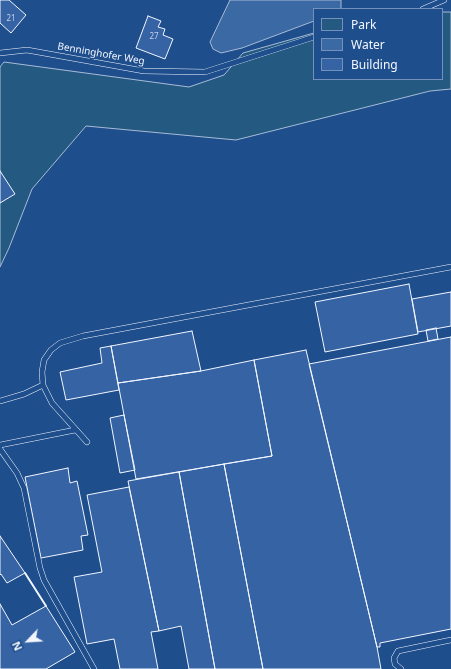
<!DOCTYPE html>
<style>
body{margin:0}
#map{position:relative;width:451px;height:669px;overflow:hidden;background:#1f4e8c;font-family:"Noto Sans",sans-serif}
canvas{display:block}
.legend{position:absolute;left:313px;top:8px;width:130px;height:72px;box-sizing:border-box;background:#1f4e8c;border:1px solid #7391ba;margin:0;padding:5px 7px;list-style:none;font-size:12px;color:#f2f6ff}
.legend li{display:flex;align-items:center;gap:8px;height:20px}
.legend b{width:20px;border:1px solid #7391ba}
.north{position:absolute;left:8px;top:621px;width:40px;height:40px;-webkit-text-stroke:3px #1f4e8c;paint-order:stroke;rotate:245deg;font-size:11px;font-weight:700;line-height:16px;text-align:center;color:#f2f6ff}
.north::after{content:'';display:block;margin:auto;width:14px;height:18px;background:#f2f6ff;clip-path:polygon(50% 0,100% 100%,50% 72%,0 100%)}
</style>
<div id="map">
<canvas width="451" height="669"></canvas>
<ul class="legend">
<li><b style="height:11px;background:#245a82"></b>Park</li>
<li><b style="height:11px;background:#3b69a3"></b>Water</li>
<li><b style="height:11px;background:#3563a3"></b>Building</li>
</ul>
<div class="north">N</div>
</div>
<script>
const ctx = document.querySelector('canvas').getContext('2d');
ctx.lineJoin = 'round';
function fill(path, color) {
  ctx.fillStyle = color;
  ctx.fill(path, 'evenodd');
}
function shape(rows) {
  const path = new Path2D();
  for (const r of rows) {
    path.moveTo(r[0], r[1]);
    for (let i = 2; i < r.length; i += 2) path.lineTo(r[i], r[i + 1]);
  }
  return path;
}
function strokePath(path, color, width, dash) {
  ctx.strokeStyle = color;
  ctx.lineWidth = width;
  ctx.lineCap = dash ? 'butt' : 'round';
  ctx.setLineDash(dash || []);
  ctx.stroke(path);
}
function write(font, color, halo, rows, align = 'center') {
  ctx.font = font + ' "Noto Sans",sans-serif';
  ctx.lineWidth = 3;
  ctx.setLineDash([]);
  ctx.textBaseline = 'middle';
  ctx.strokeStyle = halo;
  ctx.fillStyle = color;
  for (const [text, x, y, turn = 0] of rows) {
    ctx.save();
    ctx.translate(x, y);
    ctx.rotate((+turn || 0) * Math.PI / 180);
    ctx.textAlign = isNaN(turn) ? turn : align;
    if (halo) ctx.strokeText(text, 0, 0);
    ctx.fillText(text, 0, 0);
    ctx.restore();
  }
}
const green = shape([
 [442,12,451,12,451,89,430,91,236,140,86,126,32,189,9,248,0,267,0,67,4,62,189,87,224,75,243,53,314,33,314,79,442,79,442,12]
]);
fill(green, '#245a82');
strokePath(green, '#a8bbd7', 1);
const water = shape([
 [230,0,341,0,341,9,314,9,314,21,242,48,221,53,213,49,210,42,230,0]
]);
fill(water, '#3b69a3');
strokePath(water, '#a8bbd7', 1);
const building = shape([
 [0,0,9,0,26,15,11,33,0,23,0,0],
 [148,16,161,21,158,27,165,29,163,35,173,39,165,59,136,48,148,16],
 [0,171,15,194,0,203,0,171],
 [409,284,418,334,325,352,315,302,409,284],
 [451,292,451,326,418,332,412,299,451,292],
 [436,328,438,339,428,341,426,330,436,328],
 [192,331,201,371,118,383,111,346,192,331],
 [451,337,451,629,380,643,380,647,377,647,309,364,451,337],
 [111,346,119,390,66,400,60,372,102,363,100,348,111,346],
 [306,350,377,647,381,669,263,669,224,464,272,456,254,360,306,350],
 [254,360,272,456,136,479,118,383,201,371,254,360],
 [124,415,135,470,120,473,110,418,124,415],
 [224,464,263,669,215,669,179,472,224,464],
 [68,468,70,483,77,481,88,535,81,536,83,550,41,558,25,477,68,468],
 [179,472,215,669,189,669,181,626,159,631,128,481,179,472],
 [129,487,159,631,151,632,158,669,120,669,114,639,87,644,74,577,102,572,87,495,129,487],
 [0,536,25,573,7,583,1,574,0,575,0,536],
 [0,604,12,625,46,606,75,652,46,669,0,669,0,604]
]);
fill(building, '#3563a3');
strokePath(building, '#f2f6ff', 1);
const lane = shape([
 [423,9,444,0],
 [0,53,27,50,144,71,205,72,314,37],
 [0,401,24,394,43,385],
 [87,442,52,403,43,385,42,372,44,360,51,350,60,343,83,336,451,267],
 [0,445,75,430],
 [0,449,17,473,24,488,40,568,44,580,94,669],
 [401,669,395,664,394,658,398,651,451,640]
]);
strokePath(lane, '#f2f6ff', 6);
strokePath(lane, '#1f4e8c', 5);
strokePath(shape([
 [25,573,46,606]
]), '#f2f6ff', 2);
write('8px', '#c3d1e8', null, [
 ["21",11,19],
 ["27",154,37]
]);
write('10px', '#f2f6ff', '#1f4e8c', [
 ["Benninghofer Weg",101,54,10]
]);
</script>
